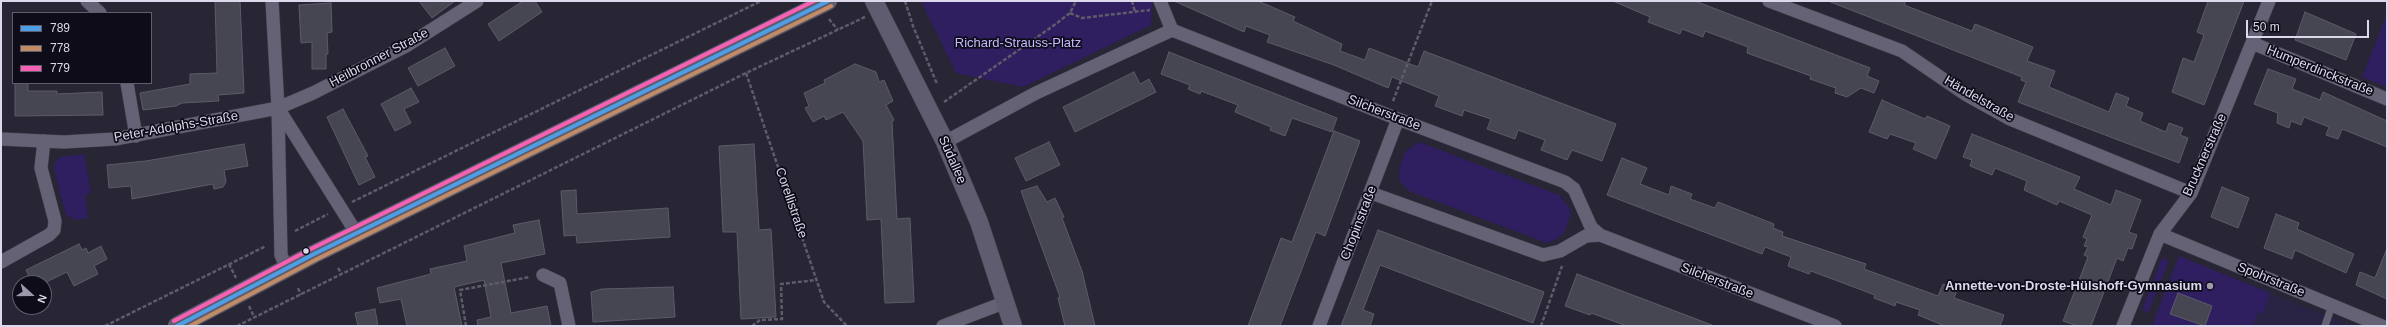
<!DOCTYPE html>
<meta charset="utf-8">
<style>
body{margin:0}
#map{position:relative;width:2388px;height:327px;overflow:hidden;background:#282635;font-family:Helvetica,sans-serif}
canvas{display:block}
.frame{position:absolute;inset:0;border:2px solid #dbd9eb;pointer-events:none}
.legend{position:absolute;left:12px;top:12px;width:140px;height:72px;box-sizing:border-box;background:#0e0c18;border:1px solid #605e6c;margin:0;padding:5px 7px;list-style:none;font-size:12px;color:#dbd9eb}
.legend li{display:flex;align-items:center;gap:8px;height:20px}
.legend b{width:20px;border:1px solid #605e6c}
.north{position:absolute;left:12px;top:275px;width:40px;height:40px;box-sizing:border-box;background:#0e0c18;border:1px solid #605e6c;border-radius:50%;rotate:111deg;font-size:11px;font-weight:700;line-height:16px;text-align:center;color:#dbd9eb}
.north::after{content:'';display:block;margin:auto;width:14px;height:18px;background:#9c9aab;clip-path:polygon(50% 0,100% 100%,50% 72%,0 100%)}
.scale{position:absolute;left:2246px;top:20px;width:123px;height:18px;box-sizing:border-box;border:2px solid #dbd9eb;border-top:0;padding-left:5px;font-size:12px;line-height:14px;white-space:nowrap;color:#dbd9eb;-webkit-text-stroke:3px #0e0c18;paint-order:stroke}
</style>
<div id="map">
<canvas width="2388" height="327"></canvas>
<div class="frame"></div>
<ul class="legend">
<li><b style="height:5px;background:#4d9ee5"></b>789</li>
<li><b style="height:5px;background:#c18c65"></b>778</li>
<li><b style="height:5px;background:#f860b3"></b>779</li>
</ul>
<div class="north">N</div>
<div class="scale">50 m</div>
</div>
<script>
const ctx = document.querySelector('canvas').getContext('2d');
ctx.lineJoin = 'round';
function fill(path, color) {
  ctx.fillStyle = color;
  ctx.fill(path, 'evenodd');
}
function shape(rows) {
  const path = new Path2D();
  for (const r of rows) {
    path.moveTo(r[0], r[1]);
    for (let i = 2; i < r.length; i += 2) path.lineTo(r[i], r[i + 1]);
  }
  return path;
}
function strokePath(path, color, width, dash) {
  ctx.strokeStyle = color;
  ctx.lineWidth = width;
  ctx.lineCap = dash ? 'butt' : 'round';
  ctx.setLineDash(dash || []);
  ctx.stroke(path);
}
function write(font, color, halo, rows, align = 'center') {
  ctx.font = font + ' Helvetica,sans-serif';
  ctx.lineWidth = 3.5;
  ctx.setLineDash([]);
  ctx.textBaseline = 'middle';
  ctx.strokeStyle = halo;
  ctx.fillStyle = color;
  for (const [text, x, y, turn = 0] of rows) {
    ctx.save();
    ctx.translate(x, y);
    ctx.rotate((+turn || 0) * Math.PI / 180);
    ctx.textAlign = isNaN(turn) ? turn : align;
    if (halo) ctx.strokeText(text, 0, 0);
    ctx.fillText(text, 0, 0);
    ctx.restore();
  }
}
fill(shape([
 [2179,256,2352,326,2151,326]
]), '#292443');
fill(shape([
 [921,1,1151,1,1152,4,1151,25,1023,87,956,73],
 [2387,14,2387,87,2362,77],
 [1419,142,1559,195,1570,208,1570,218,1564,232,1558,238,1547,243,1409,191,1402,184,1399,178,1400,167,1405,152],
 [84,154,91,192,85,196,88,218,76,220,66,215,54,169,55,162,60,157],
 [2179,256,2270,293,2263,314,2258,312,2253,324,2257,326,2152,326],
 [2162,258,2169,261,2148,313,2142,310]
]), '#2f1e60');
const building = shape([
 [215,1,240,1,244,93,218,95,219,101,182,103,176,106,143,110,140,93,190,84,190,74,217,73,215,1],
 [419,1,455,1,432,18,419,1],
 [523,1,535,1,542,12,499,41,488,24,523,1],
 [1174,1,1258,1,1295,17,1293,21,1342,44,1340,51,1365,60,1369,48,1418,67,1424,51,1616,124,1602,161,1572,150,1567,160,1541,150,1545,140,1518,130,1515,139,1487,129,1491,119,1464,110,1462,116,1435,106,1439,96,1392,77,1388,88,1334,65,1267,42,1270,35,1246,26,1244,32,1174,1],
 [1613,1,1695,1,1870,68,1867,76,1879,81,1874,93,1861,88,1847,97,1835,93,1836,88,1810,79,1811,76,1747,53,1748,47,1705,31,1703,37,1682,29,1680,34,1648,22,1650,17,1613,1],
 [1828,1,1906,1,1904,5,1972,31,1975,24,2033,47,2027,61,2055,71,2049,87,2109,112,2116,93,2129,98,2126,106,2143,113,2140,121,2166,132,2169,123,2183,128,2180,135,2188,138,2179,163,2018,102,2026,82,2021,80,2022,77,1828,1],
 [2208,1,2244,1,2204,105,2172,92,2183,58,2194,62,2204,35,2197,32,2208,1],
 [331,3,332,32,327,33,328,54,326,54,326,69,312,69,312,42,301,43,299,5,331,3],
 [2305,12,2356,34,2346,60,2295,40,2305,12],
 [445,48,455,66,418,86,408,68,445,48],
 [1169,52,1337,118,1332,132,1292,118,1285,136,1270,130,1271,127,1235,112,1238,105,1201,91,1200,94,1188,89,1190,85,1161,74,1169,52],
 [855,64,876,72,879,82,884,80,893,101,886,105,894,120,892,122,897,219,910,218,914,302,885,303,881,219,867,220,863,141,843,112,826,120,824,116,813,122,805,108,809,106,804,93,825,83,824,80,855,64],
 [2268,69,2296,79,2292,89,2320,100,2323,92,2387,121,2387,147,2342,129,2338,139,2326,135,2329,127,2304,117,2301,125,2291,121,2289,128,2277,123,2278,113,2254,104,2268,69],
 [1134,72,1140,84,1149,79,1156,92,1075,132,1063,107,1134,72],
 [15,83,28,83,28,91,57,91,57,94,102,92,103,115,15,116,15,83],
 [411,88,419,102,404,109,411,123,395,131,381,104,411,88],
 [1882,100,1925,119,1927,116,1950,126,1936,159,1913,149,1916,143,1890,134,1887,139,1869,132,1882,100],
 [343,109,368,156,365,157,375,177,359,185,327,117,343,109],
 [1334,131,1360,141,1325,236,1316,232,1280,326,1248,326,1281,238,1292,242,1334,131],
 [1972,134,2080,177,2074,189,2111,205,2116,190,2141,200,2129,232,2137,235,2132,249,2128,248,2123,261,2117,258,2091,326,2078,326,2063,321,2088,257,2084,255,2088,247,2084,246,2087,239,2083,237,2092,215,2059,201,2057,205,2024,190,2027,181,1995,168,1992,175,1970,166,1972,160,1963,157,1972,134],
 [1049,142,1060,165,1026,181,1015,158,1049,142],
 [244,144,248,166,224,170,226,182,223,187,214,189,213,184,132,199,131,186,109,188,107,165,146,161,244,144],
 [754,144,759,230,771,229,776,317,741,319,737,232,723,232,719,146,754,144],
 [1622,158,1647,168,1640,184,1669,195,1671,186,1692,194,1690,199,1715,208,1718,202,1774,224,1773,228,1783,232,1782,236,1866,264,1864,269,1927,292,1938,296,1943,284,1957,290,1954,298,2004,315,2000,326,1945,326,1918,315,1920,310,1896,302,1895,306,1874,298,1875,295,1811,271,1809,274,1788,266,1791,257,1765,247,1762,254,1607,195,1622,158],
 [1037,186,1047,202,1055,198,1064,217,1062,218,1082,271,1095,326,1065,326,1058,298,1060,297,1021,191,1037,186],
 [2222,187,2249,198,2238,228,2211,217,2222,187],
 [576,190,577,214,668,208,670,237,577,243,576,235,564,236,561,191,576,190],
 [2276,214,2299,223,2297,229,2354,254,2346,273,2295,250,2292,259,2264,248,2276,214],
 [539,220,545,254,501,263,511,313,547,306,551,326,478,326,477,320,491,317,484,280,454,287,462,326,407,326,401,299,380,303,377,288,431,274,430,269,467,261,464,246,515,233,513,225,539,220],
 [1378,230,1544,292,1533,323,1380,265,1363,310,1374,314,1370,326,1341,326,1378,230],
 [79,244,82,250,86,248,88,253,101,246,107,259,94,266,98,274,74,286,67,272,44,283,32,283,26,270,79,244],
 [2386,251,2387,251,2387,299,2356,285,2360,272,2375,278,2386,251],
 [1577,274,1712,325,1712,326,1627,326,1591,313,1590,315,1565,306,1577,274],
 [673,287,675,317,593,322,591,292,602,289,673,287],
 [2178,293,2212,306,2205,326,2170,314,2178,293],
 [375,309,378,326,358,326,355,313,375,309]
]);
fill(building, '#464552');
strokePath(building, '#5c5b68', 1);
const lane = shape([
 [2325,326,2332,305]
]);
const street = shape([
 [87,1,100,13],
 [272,1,278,108,281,255,287,269],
 [1160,1,1172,30,1398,119,1565,182,1574,189,1591,227,1600,235,1835,326],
 [1769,1,1902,51,1965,94,2010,119,2191,193],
 [2252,43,2387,99],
 [127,83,136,136],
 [278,108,357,234],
 [1,139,64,142,115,139,278,108,313,93,406,46,477,1],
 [945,142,1036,93,1172,30],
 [1371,193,1543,255,1560,251,1586,236,1600,235],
 [2160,234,2382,326],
 [1,262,49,235,54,230,55,221,41,168,44,141],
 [543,275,560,283,569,326],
 [943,326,1006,302],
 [1319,326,1398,119],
 [2123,326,2160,234,2191,193,2269,1]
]);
const secondary = shape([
 [874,1,945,142,979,222,1013,326],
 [177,326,314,254,828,1]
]);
strokePath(lane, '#42414d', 8);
strokePath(street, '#42414d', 14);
strokePath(secondary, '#42414d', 19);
strokePath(shape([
 [905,1,913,26,937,84],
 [1132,1,1135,12],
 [1070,13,1082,18,1150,10],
 [829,19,838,30],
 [746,73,824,302,847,326],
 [1393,101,1432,1],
 [944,102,1053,26,1070,13,1076,1],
 [352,202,761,1],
 [295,231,328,214],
 [229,264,236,278],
 [338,268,342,274],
 [298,288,301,295],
 [249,306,254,317],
 [105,326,266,246],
 [237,326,746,73,865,17],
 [466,326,460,290,530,277],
 [752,326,760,320,782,319,781,284,816,280],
 [1541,326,1562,266]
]), '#5e5c6b', 2.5, [4, 2]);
strokePath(lane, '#656275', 7);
strokePath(street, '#656275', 13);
strokePath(secondary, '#5f5c70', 18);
strokePath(shape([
 [177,326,314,254,828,1]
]), '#4d9ee5', 4);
strokePath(shape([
 [190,326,317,259,831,6]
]), '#c18c65', 4);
strokePath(shape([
 [174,321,311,249,814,1]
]), '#f860b3', 4);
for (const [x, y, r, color] of [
 [306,251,3.5,"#dbd9eb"],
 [2210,286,4,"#9c9aab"]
]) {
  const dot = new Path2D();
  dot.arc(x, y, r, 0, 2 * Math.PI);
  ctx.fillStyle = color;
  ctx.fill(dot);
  strokePath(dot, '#0e0c18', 1.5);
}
write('13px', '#c1bafe', '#0e0c18', [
 ["Richard-Strauss-Platz",1018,43]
]);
write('13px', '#dbd9eb', '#0e0c18', [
 ["Heilbronner Straße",379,58,-28],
 ["Humperdinckstraße",2320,71,22],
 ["Händelstraße",1979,99,30],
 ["Silcherstraße",1384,113,21],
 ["Peter-Adolphs-Straße",176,127,-10],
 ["Brucknerstraße",2205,155,-66],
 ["Südallee",952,160,66],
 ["Corellistraße",791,203,71],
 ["Chopinstraße",1359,223,-69],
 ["Spohrstraße",2271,280,22],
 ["Silcherstraße",1717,281,21]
]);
write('bold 13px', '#dbd9eb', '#0e0c18', [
 ["Annette-von-Droste-Hülshoff-Gymnasium",2202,286]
], 'right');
</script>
